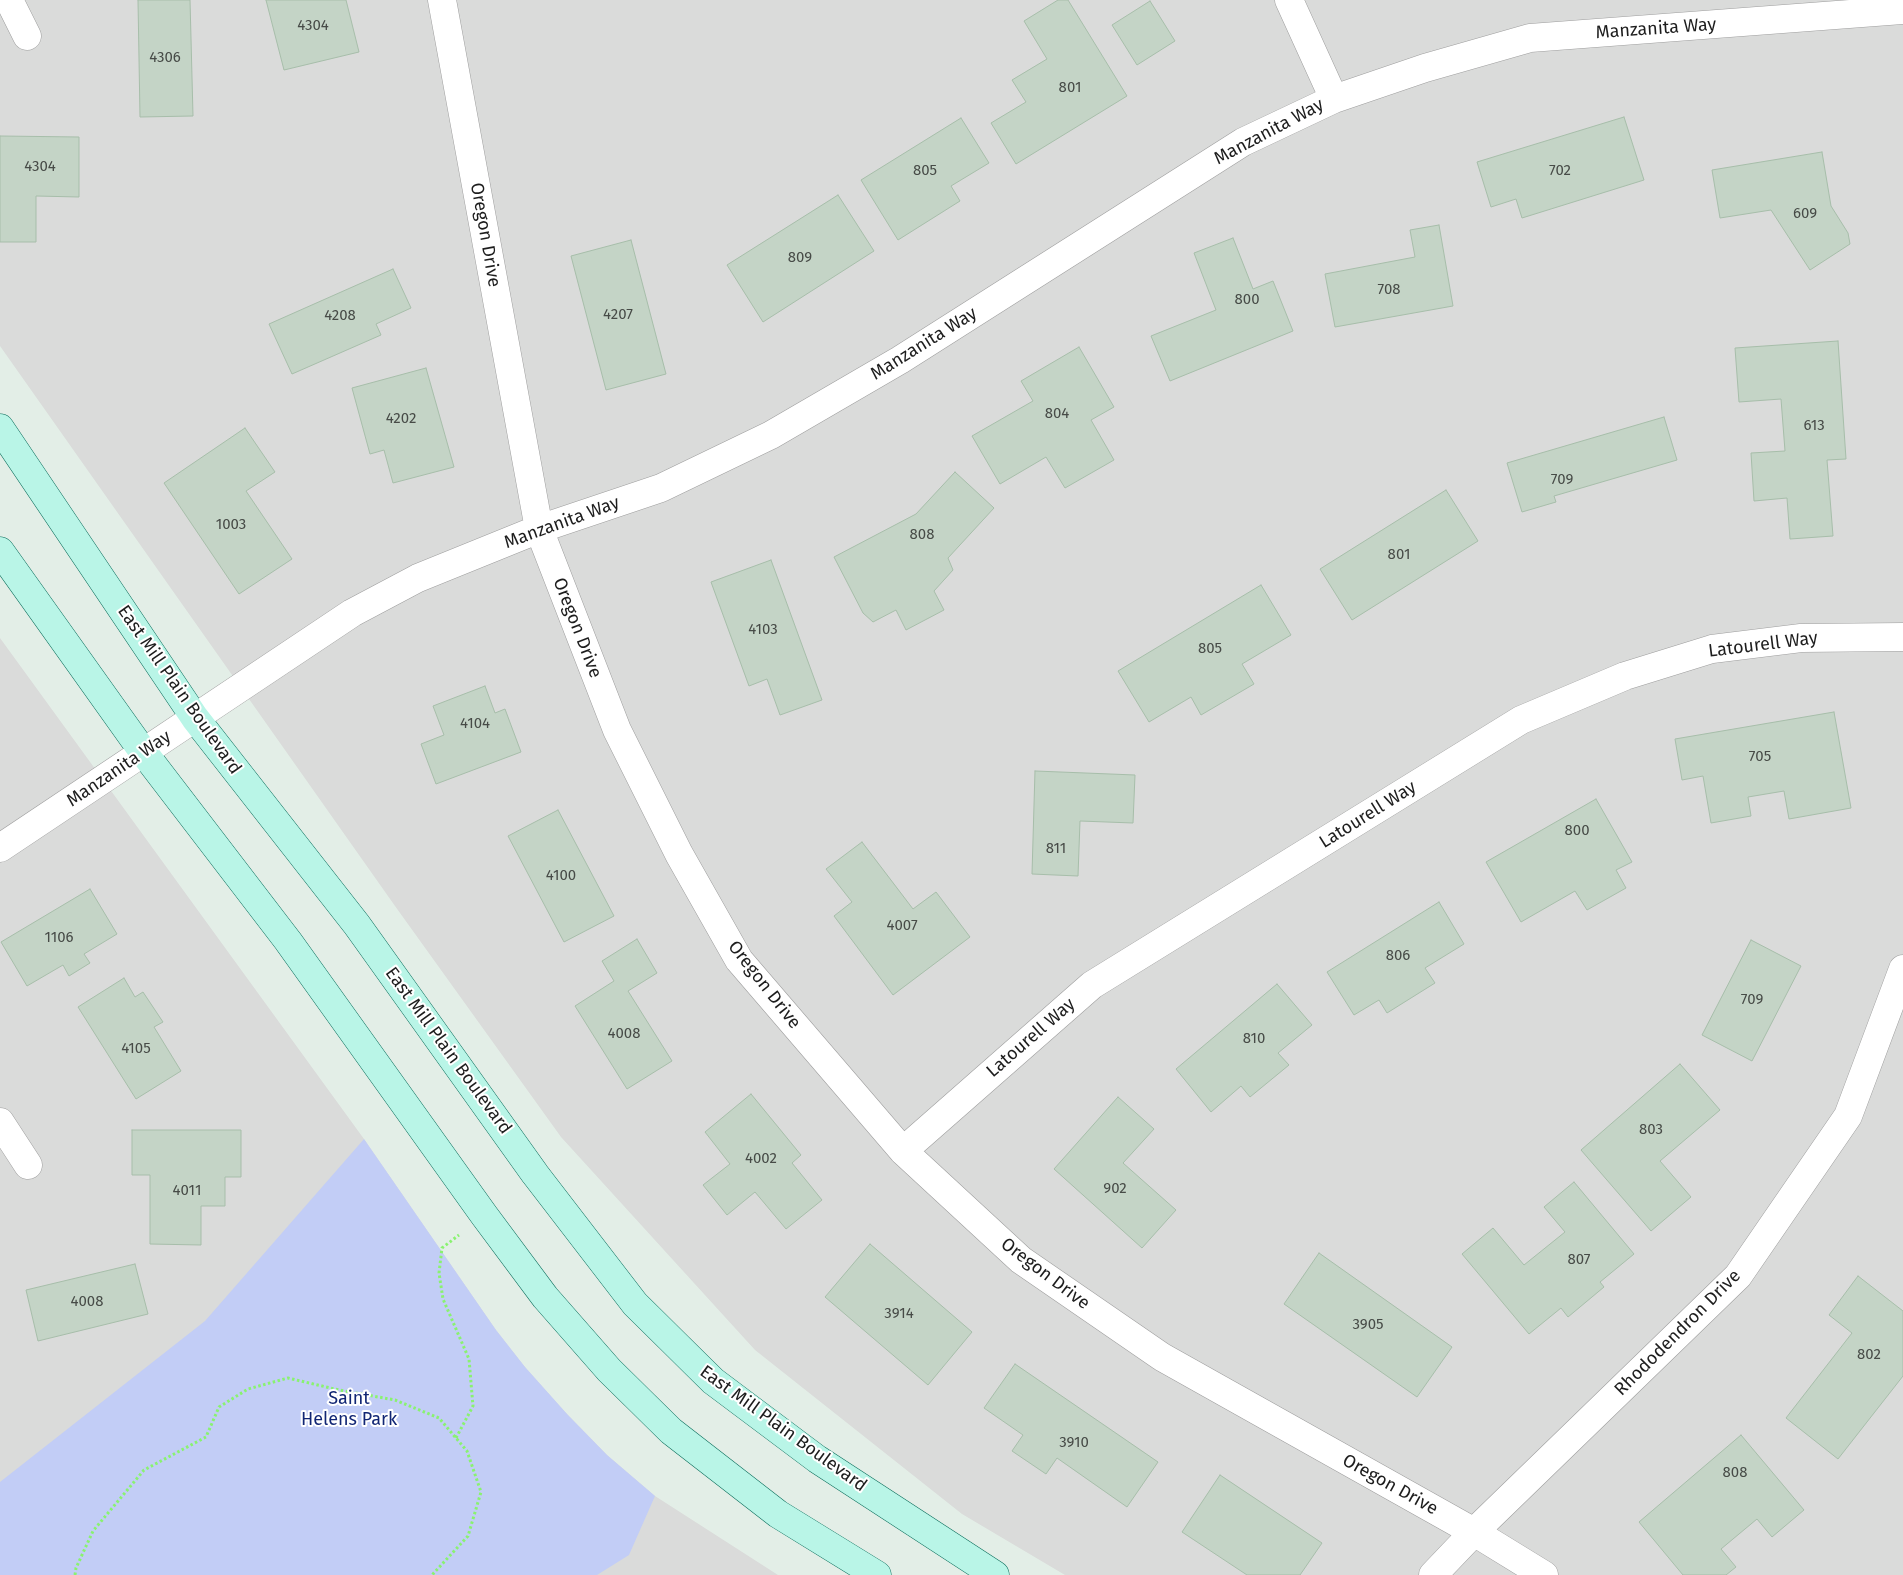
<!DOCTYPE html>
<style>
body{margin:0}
canvas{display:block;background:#e3eee7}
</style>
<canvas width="1903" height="1575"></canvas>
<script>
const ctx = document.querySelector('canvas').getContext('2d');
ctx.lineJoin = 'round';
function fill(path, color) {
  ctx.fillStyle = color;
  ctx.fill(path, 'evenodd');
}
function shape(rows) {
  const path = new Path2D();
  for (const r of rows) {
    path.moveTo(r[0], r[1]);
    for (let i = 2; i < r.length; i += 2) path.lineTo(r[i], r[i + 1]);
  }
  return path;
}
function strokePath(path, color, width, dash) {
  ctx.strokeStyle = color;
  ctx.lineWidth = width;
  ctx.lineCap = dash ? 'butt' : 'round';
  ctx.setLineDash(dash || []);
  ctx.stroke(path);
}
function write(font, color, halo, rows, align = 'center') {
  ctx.font = font + ' "Fira Sans",sans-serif';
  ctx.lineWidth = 4;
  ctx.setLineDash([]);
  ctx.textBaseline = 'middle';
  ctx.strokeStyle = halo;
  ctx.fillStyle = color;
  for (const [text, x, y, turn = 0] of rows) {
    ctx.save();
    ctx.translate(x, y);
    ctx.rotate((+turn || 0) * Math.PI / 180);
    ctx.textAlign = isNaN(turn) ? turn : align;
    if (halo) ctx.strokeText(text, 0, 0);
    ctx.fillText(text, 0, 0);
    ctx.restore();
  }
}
fill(shape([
 [0,0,1903,0,1903,1575,1065,1575,962,1514,755,1350,561,1137,395,906,0,346],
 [0,638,364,1139,496,1330,525,1367,567,1414,607,1455,655,1496,778,1575,0,1575]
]), '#dadbda');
fill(shape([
 [364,1139,496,1330,525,1367,567,1414,607,1455,655,1496,629,1555,597,1575,0,1575,0,1482,205,1321]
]), '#c2cdf6');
const building = shape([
 [138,0,190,0,193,116,140,117,138,0],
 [266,0,346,0,359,52,284,70,266,0],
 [1058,0,1068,0,1127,96,1016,164,991,123,1026,102,1012,80,1047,59,1024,21,1058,0],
 [1150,1,1175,41,1137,65,1112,25,1150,1],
 [1624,117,1644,180,1522,218,1516,199,1491,207,1477,162,1624,117],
 [961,118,989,163,951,186,960,201,898,240,861,180,961,118],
 [0,136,79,137,79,197,36,196,36,242,0,242,0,136],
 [1822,152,1831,206,1848,233,1850,244,1810,270,1771,210,1720,218,1712,170,1822,152],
 [838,195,874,251,763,322,727,265,838,195],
 [1439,225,1453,306,1335,327,1325,274,1415,257,1410,230,1439,225],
 [1233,238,1253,289,1273,281,1293,331,1170,381,1151,336,1216,310,1194,253,1233,238],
 [631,240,666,374,606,390,571,256,631,240],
 [393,269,411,308,376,324,381,335,292,374,269,324,393,269],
 [1838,341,1846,459,1827,460,1833,536,1790,539,1787,498,1754,501,1751,453,1785,451,1781,399,1739,402,1735,348,1838,341],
 [1079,347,1114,407,1091,420,1114,460,1065,488,1046,457,1000,484,972,436,1033,401,1021,381,1079,347],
 [426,368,454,467,393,483,384,450,370,454,352,388,426,368],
 [1664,417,1677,460,1554,496,1556,502,1522,512,1507,463,1664,417],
 [245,428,275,472,246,491,292,559,239,594,164,483,245,428],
 [955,472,994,508,948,558,953,570,934,591,944,610,906,630,896,610,873,622,863,613,834,557,916,514,955,472],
 [1446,490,1478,541,1352,620,1320,569,1446,490],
 [771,560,822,700,780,715,767,679,749,686,711,582,771,560],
 [1261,585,1291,635,1242,664,1254,684,1201,715,1191,697,1149,722,1118,671,1261,585],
 [485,686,495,713,505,709,521,752,436,784,421,744,444,735,433,706,485,686],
 [1834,712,1851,808,1789,819,1784,791,1748,797,1751,816,1711,823,1703,776,1682,780,1675,739,1834,712],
 [1035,771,1135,775,1133,823,1080,821,1078,876,1032,874,1035,771],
 [1596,799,1632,862,1616,870,1626,888,1587,910,1575,891,1521,922,1486,862,1596,799],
 [558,810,614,916,564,942,508,836,558,810],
 [862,842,913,909,936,892,970,937,893,995,834,916,852,902,826,869,862,842],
 [90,889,117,934,84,954,90,963,69,976,63,965,27,986,1,942,90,889],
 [1439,902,1464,944,1425,968,1435,983,1387,1013,1379,1000,1354,1015,1327,972,1439,902],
 [637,939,657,973,628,991,672,1061,627,1089,575,1006,614,981,602,961,637,939],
 [1751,940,1801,966,1752,1061,1702,1035,1751,940],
 [124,978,135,997,143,992,163,1022,154,1027,181,1071,136,1099,78,1007,124,978],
 [1277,984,1312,1025,1278,1053,1289,1065,1250,1097,1241,1086,1211,1112,1176,1069,1277,984],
 [1680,1064,1720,1110,1660,1161,1691,1197,1651,1231,1581,1150,1680,1064],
 [751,1094,801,1155,792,1163,822,1200,786,1229,755,1192,727,1215,703,1185,730,1164,705,1132,751,1094],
 [1118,1097,1154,1129,1123,1163,1176,1210,1142,1248,1054,1169,1118,1097],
 [132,1130,241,1130,241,1177,225,1177,225,1206,201,1206,201,1245,150,1244,150,1175,132,1175,132,1130],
 [1574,1182,1634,1254,1600,1282,1604,1287,1568,1317,1561,1308,1529,1334,1462,1254,1493,1228,1524,1265,1565,1232,1544,1207,1574,1182],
 [870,1244,972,1332,928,1385,825,1297,870,1244],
 [1319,1253,1452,1347,1417,1397,1284,1304,1319,1253],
 [135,1264,148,1314,38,1341,26,1290,135,1264],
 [1858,1276,1903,1311,1903,1376,1838,1459,1786,1418,1852,1333,1829,1315,1858,1276],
 [1015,1364,1158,1462,1127,1507,1057,1458,1046,1474,1012,1451,1023,1435,984,1408,1015,1364],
 [1741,1435,1804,1510,1772,1537,1757,1519,1721,1549,1736,1567,1726,1575,1683,1575,1639,1522,1741,1435],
 [1220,1475,1322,1543,1300,1575,1247,1575,1182,1532,1220,1475]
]);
fill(building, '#c4d4c6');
strokePath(building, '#a7beaa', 1);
const minor = shape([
 [9,0,27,36],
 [442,0,539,529,617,730,679,854,739,960,903,1151,1021,1260,1162,1357,1474,1532,1544,1575],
 [1289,0,1334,99],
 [0,848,352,613,418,578,539,529,661,488,771,435,900,360,1243,142,1334,99,1425,68,1530,38,1903,10],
 [0,1122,28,1165],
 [903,1151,1092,985,1521,720,1625,676,1712,649,1801,638,1903,637],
 [1433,1575,1474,1532,1738,1276,1848,1116,1903,969]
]);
const secondary = shape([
 [0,428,195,718,357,925,535,1174,635,1304,713,1381,817,1459,995,1575],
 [0,551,144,753,288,941,484,1215,545,1297,609,1370,671,1431,778,1514,877,1575]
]);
strokePath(minor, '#9e9e9e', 29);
strokePath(secondary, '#0b6d5b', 29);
strokePath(shape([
 [456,1438,473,1406,469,1359,443,1299,439,1273,442,1248,459,1235],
 [75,1575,76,1568,93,1531,144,1470,206,1437,219,1407,248,1389,288,1378,339,1390,395,1400,439,1418,467,1451,481,1492,468,1536,432,1575]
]), '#89f270', 3, [2.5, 2.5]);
strokePath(minor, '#fff', 28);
strokePath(secondary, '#b9f5e7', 28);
write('15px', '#474b47', null, [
 ["4304",313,26],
 ["4306",165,58],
 ["801",1070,88],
 ["4304",40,167],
 ["805",925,171],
 ["702",1560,171],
 ["609",1805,214],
 ["809",800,258],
 ["708",1389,290],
 ["800",1247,300],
 ["4207",618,315],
 ["4208",340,316],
 ["804",1057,414],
 ["4202",401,419],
 ["613",1814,426],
 ["709",1562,480],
 ["1003",231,525],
 ["808",922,535],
 ["801",1399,555],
 ["4103",763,630],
 ["805",1210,649],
 ["4104",475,724],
 ["705",1760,757],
 ["800",1577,831],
 ["811",1056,849],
 ["4100",561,876],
 ["4007",902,926],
 ["1106",59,938],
 ["806",1398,956],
 ["709",1752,1000],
 ["4008",624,1034],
 ["810",1254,1039],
 ["4105",136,1049],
 ["803",1651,1130],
 ["4002",761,1159],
 ["902",1115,1189],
 ["4011",187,1191],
 ["807",1579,1260],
 ["4008",87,1302],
 ["3914",899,1314],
 ["3905",1368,1325],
 ["802",1869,1355],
 ["3910",1074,1443],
 ["808",1735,1473]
]);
write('18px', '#1d1d1d', '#fff', [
 ["Manzanita Way",1656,29,-4],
 ["Manzanita Way",1269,132,-28],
 ["Oregon Drive",485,235,80],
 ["Manzanita Way",924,344,-32],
 ["Manzanita Way",562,523,-20],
 ["Oregon Drive",577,628,69],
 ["Latourell Way",1763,645,-7],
 ["East Mill Plain Boulevard",179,690,55],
 ["Manzanita Way",119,769,-34],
 ["Latourell Way",1368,815,-32],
 ["Oregon Drive",764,985,52],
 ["Latourell Way",1031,1038,-41],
 ["East Mill Plain Boulevard",448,1051,54],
 ["Oregon Drive",1045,1274,37],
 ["Rhododendron Drive",1678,1333,-45],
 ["East Mill Plain Boulevard",783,1429,36],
 ["Oregon Drive",1390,1485,29]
]);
write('18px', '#112674', '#fff', [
 ["Saint",349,1399],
 ["Helens Park",349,1420]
]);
</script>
